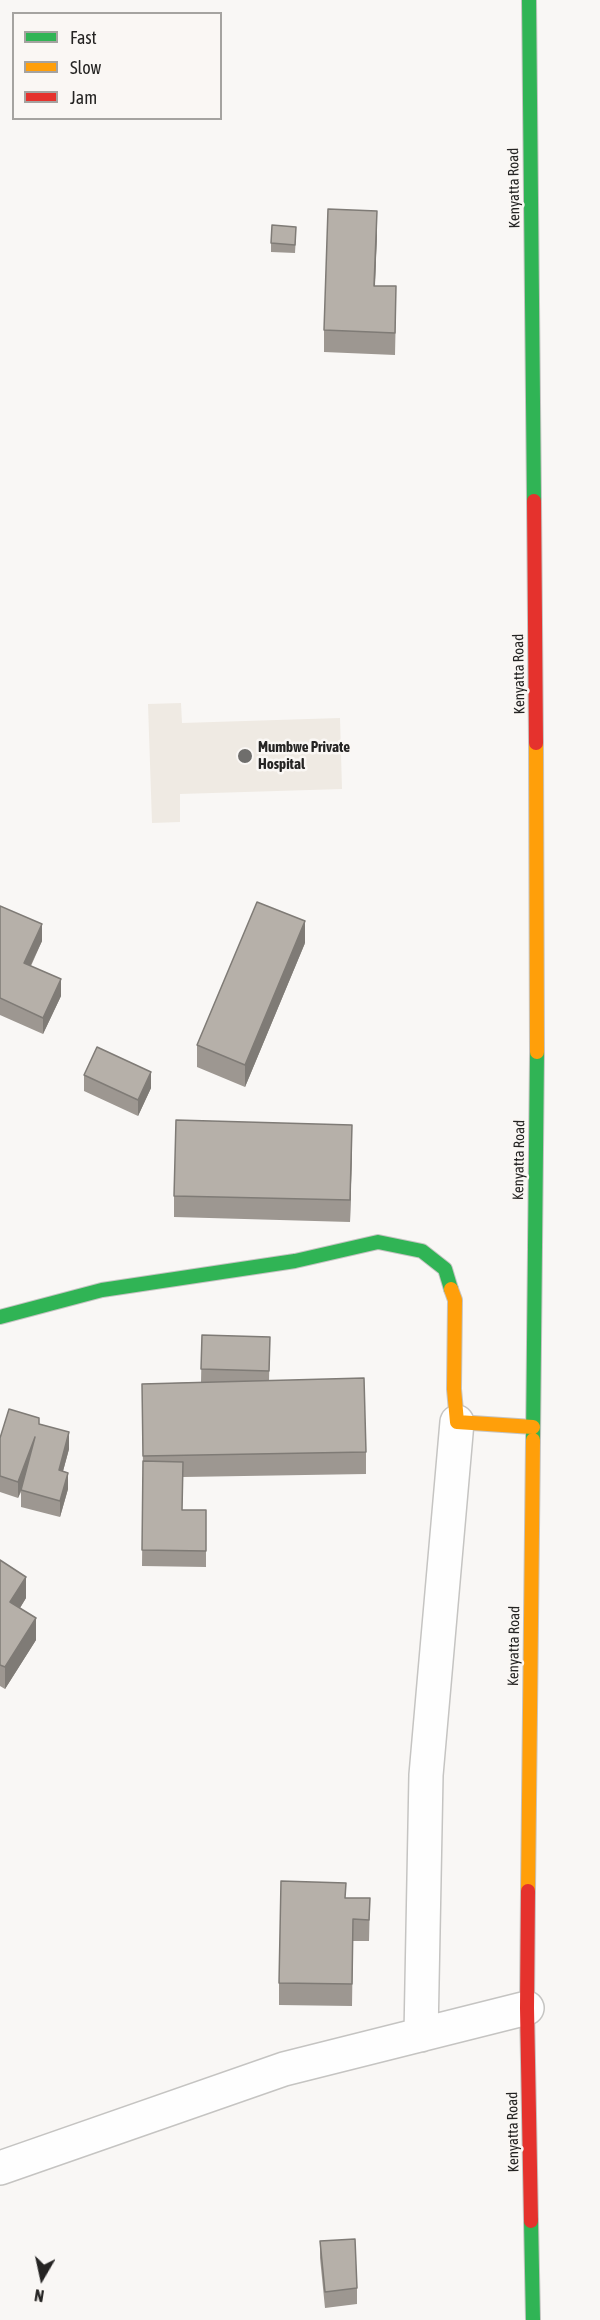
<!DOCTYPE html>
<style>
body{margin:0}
#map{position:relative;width:600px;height:2320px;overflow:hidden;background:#f9f7f5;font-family:"Asap Condensed",sans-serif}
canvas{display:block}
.legend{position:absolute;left:12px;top:12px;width:210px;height:108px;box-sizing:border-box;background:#faf7f4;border:2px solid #a5a3a0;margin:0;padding:8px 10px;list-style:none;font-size:18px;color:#252423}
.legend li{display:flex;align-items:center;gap:12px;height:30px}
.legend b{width:30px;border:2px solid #a5a3a0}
.north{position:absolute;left:12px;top:2248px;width:60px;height:60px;-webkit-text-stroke:4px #faf7f4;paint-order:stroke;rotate:189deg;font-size:16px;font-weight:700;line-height:24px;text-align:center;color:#252423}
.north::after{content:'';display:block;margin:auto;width:21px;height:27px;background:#252423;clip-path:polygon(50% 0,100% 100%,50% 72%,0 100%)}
</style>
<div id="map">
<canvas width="600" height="2320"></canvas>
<ul class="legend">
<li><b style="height:8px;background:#30b455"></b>Fast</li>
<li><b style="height:8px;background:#ff9f0a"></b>Slow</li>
<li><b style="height:8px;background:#e5322d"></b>Jam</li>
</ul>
<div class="north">N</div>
</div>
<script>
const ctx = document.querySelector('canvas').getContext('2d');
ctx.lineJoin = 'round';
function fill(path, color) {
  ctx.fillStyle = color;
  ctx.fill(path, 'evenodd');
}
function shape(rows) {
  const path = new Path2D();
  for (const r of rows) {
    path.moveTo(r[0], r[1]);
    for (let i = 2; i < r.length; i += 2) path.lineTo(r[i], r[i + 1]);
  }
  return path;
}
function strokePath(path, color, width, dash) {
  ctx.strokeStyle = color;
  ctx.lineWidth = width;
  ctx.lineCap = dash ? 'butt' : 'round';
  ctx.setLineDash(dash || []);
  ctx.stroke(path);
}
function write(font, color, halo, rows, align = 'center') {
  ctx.font = font + ' "Asap Condensed",sans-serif';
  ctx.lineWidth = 5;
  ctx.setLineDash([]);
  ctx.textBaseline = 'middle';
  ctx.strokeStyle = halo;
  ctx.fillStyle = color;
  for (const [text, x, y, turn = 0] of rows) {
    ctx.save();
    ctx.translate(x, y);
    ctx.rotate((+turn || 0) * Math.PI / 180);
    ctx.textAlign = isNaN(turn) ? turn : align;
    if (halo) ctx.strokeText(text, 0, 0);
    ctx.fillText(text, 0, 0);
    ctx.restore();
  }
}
fill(shape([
 [181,703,182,723,340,718,342,789,180,794,180,822,152,823,148,704]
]), '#efeae3');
const street = shape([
 [421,2035,426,1775,457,1422],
 [0,2168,284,2069,527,2008]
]);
const fast = shape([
 [529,0,534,501],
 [0,1317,102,1290,295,1261,378,1242,422,1251,445,1269,451,1289],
 [533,1440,537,1052],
 [531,2221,533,2320]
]);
const slow = shape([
 [536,743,537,1052],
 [451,1289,455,1300,454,1389,457,1422,533,1427],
 [528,1891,533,1440]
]);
const jam = shape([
 [534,501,536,743],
 [528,1891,527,2008,531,2221]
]);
strokePath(street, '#c5c4c2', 36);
strokePath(fast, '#c5c4c2', 16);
strokePath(slow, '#c5c4c2', 16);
strokePath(jam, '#c5c4c2', 16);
strokePath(street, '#fefefe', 33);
strokePath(fast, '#30b455', 14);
strokePath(slow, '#ff9f0a', 14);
strokePath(jam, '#e5322d', 14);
fill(shape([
 [377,233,375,286,396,308,395,355,324,352,324,330],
 [296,235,295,253,271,252,271,243],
 [0,906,42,941,31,966,61,996,43,1034,0,1015],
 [305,943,245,1087,197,1067,197,1045],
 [84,1075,151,1088,138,1116,84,1091],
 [352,1147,350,1222,174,1217,174,1196],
 [202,1335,270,1337,269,1381,366,1452,366,1474,183,1477,182,1510,206,1510,206,1567,142,1566,143,1470,142,1384,201,1382],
 [39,1424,69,1449,63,1471,68,1489,60,1517,21,1507,21,1492,18,1498,0,1492,0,1438],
 [0,1560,26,1598,20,1608,36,1640,5,1689,0,1686],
 [346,1898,370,1898,369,1941,353,1941,352,2006,279,2005,279,1983],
 [320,2241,357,2288,357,2304,325,2308,320,2258]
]), '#9d9791');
fill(shape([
 [377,211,377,233,374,307,374,286],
 [305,921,305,943,245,1087,245,1065],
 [42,924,42,941,24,979,24,963],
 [61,979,61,996,43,1034,43,1018],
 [151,1072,151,1088,138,1116,138,1100],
 [352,1125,352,1147,350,1222,350,1200],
 [69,1432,69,1449,59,1486,59,1470],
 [35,1437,35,1453,18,1498,18,1482],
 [68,1473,68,1489,60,1517,60,1501],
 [26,1577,26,1598,10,1624,10,1602],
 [36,1618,36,1640,5,1689,5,1667]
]), '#7f7b76');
const building = shape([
 [328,209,377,211,374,286,396,286,395,333,324,330,328,209],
 [272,225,296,227,295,245,271,243,272,225],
 [257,902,305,921,245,1065,197,1045,257,902],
 [0,906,42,924,24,963,61,979,43,1018,0,998,0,906],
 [97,1047,151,1072,138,1100,84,1075,97,1047],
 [176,1120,352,1125,350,1200,174,1196,176,1120],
 [202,1335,270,1337,269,1371,201,1369,202,1335],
 [364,1378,366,1452,143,1456,142,1384,364,1378],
 [9,1409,39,1418,39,1424,69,1432,59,1470,68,1473,60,1501,21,1490,35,1437,18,1482,0,1476,0,1438,9,1409],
 [143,1461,183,1462,182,1510,206,1510,206,1551,142,1550,143,1461],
 [0,1560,26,1577,10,1602,36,1618,5,1667,0,1665,0,1560],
 [281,1881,346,1883,345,1898,370,1898,369,1920,353,1919,352,1984,279,1983,281,1881],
 [355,2239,357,2288,325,2292,320,2241,355,2239]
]);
fill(building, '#b6b0a9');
strokePath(building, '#7f7b76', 1.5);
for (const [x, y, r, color] of [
 [245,756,8,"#6f6e6c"]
]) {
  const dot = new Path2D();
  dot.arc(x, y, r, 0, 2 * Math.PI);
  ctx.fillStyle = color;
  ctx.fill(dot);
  strokePath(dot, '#faf7f4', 2);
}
write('15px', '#252423', '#faf7f4', [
 ["Kenyatta Road",514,188,-91],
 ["Kenyatta Road",519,674,-91],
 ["Kenyatta Road",519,1160,-89],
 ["Kenyatta Road",514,1646,-89],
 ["Kenyatta Road",513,2132,-91]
]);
write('bold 15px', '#252423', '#faf7f4', [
 ["Mumbwe Private",258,747],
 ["Hospital",258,764]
], 'left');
</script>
